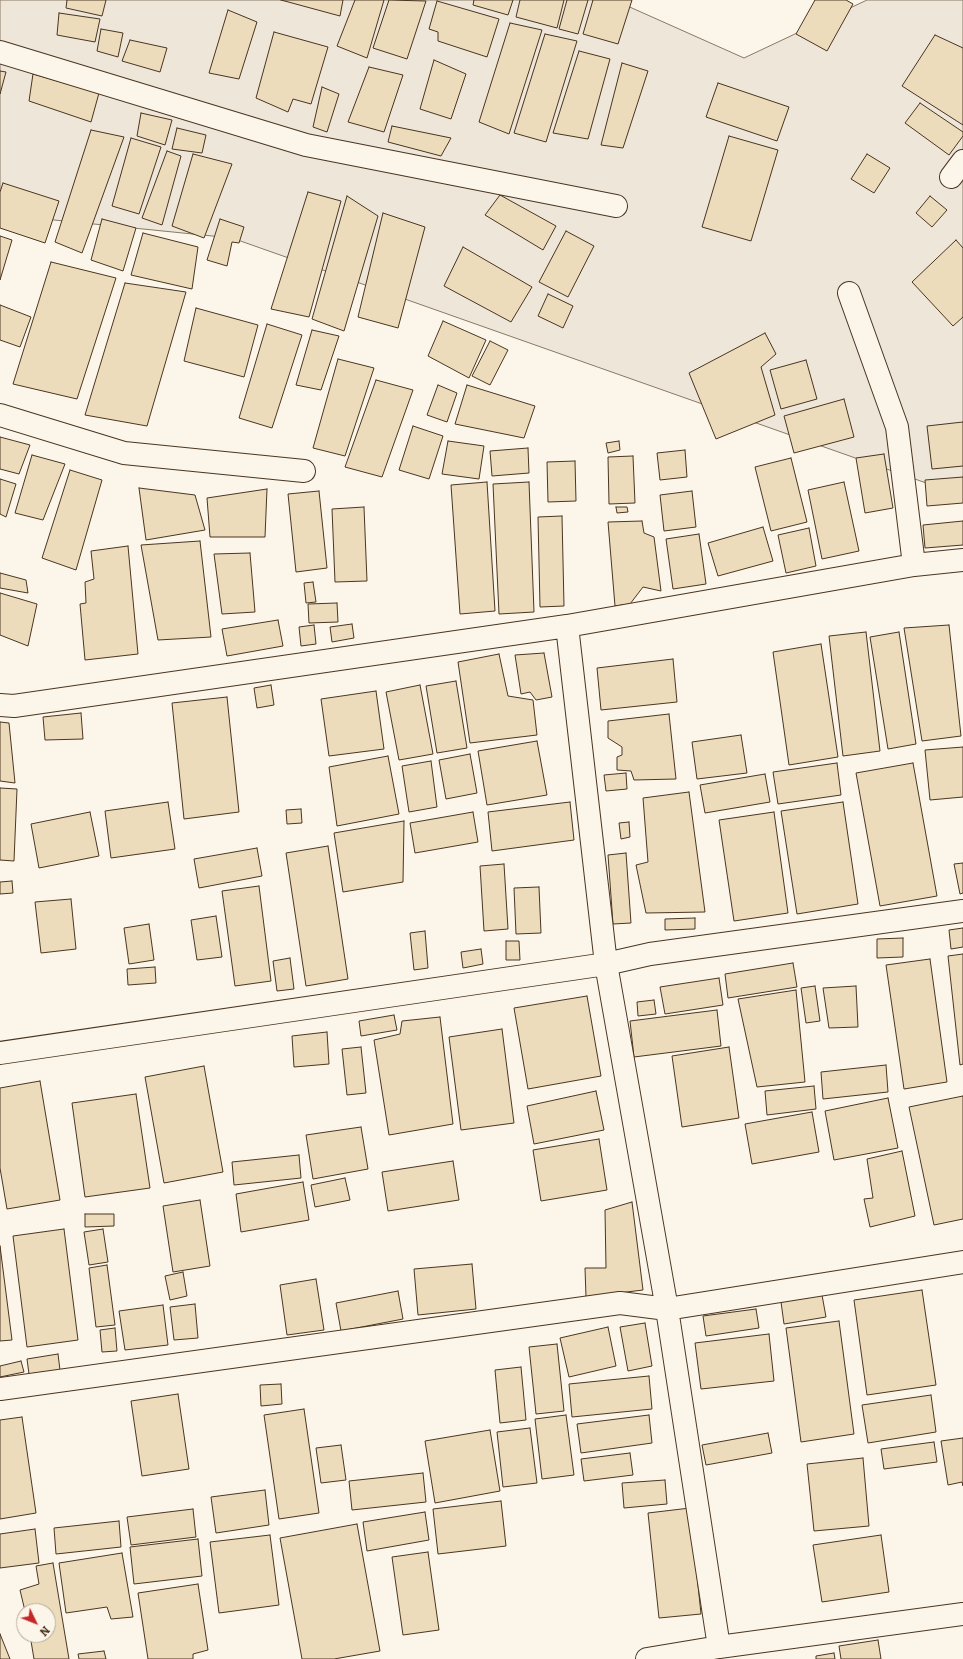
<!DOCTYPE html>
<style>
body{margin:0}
#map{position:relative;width:963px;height:1659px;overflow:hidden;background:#fbf6e9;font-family:Bitter,serif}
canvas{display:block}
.north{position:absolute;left:16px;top:1603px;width:40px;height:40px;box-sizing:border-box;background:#fbf6e9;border:1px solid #b4a999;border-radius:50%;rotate:133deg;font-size:11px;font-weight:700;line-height:16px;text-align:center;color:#4a3520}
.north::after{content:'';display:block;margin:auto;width:14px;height:18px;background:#c62828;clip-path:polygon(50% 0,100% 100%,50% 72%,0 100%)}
</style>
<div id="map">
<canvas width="963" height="1659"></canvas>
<div class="north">N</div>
</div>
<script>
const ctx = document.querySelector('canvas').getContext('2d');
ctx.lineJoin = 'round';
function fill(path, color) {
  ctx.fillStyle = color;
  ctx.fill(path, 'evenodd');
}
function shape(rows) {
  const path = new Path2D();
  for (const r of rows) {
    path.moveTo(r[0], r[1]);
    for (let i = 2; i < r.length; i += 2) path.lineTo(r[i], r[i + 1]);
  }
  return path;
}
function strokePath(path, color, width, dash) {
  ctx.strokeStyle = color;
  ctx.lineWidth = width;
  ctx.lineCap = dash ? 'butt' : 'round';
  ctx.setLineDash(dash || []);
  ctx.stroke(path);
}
const green = shape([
 [0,0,614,0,744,58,867,0,963,0,963,496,232,238,5,215,0,217,0,0]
]);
fill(green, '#ede6d9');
strokePath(green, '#887966', 1);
const building = shape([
 [67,0,106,0,102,16,66,8,67,0],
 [281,0,343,0,340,16,281,0],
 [355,0,384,0,367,58,337,46,355,0],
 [389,0,426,1,407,59,373,48,389,0],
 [474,0,513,0,508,15,473,5,474,0],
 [520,0,564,0,557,28,516,17,520,0],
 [567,0,588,0,578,34,559,29,567,0],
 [593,0,632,0,618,44,583,34,593,0],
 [815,0,846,0,853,4,827,51,796,34,815,0],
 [437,1,499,19,487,57,438,41,438,32,429,29,437,1],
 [228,10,257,22,239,79,209,73,228,10],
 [59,13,100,19,95,42,57,35,59,13],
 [510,23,542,30,509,134,479,122,510,23],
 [101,29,123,33,118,57,97,51,101,29],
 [274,32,328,47,311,104,293,99,288,112,256,98,274,32],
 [545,34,577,41,546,142,514,133,545,34],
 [935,35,963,48,963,125,902,86,935,35],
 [130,40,167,48,160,72,122,61,130,40],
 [579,51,610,59,588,139,553,133,579,51],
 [434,60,466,74,451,119,420,109,434,60],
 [622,63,648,71,623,148,601,145,622,63],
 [369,67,403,75,384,132,348,122,369,67],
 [0,71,6,72,0,94,0,71],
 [33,74,99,93,91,122,29,101,33,74],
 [718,83,789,107,777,141,706,117,718,83],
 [322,87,339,94,327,132,313,127,322,87],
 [920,103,963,132,963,136,949,155,905,123,920,103],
 [141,113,172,120,165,145,137,136,141,113],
 [392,126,451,138,441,156,388,142,392,126],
 [177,128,206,135,202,153,172,149,177,128],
 [91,130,124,137,82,253,55,242,91,130],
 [729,136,778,150,751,241,702,227,729,136],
 [131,138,161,147,139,214,112,206,131,138],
 [167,151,181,156,162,225,142,218,167,151],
 [193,154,232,164,204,238,172,226,193,154],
 [867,154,890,168,874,193,851,179,867,154],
 [3,183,59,201,45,243,0,228,0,192,3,183],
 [308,192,341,201,309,317,271,309,308,192],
 [500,195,556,226,543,250,485,215,500,195],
 [347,196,378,216,344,331,312,319,347,196],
 [930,196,947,210,932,227,916,213,930,196],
 [383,213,425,227,398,328,358,317,383,213],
 [102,219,136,228,123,271,91,260,102,219],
 [220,219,244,227,239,243,232,242,227,266,207,260,220,219],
 [566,231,594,246,568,297,539,282,566,231],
 [143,233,198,247,192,289,131,275,143,233],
 [0,236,12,240,0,280,0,236],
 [956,240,963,248,963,317,953,326,912,282,956,240],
 [463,247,532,287,511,322,444,286,463,247],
 [51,262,116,278,77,399,13,384,51,262],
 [125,283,186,292,147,426,85,415,125,283],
 [548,294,573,306,563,328,538,316,548,294],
 [0,305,31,317,20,347,0,340,0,305],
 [196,308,258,325,244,377,184,361,196,308],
 [443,321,486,340,469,378,428,356,443,321],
 [267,324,302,335,272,428,239,418,267,324],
 [312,330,339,336,321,390,296,385,312,330],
 [765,333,776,354,761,367,775,415,716,439,689,373,765,333],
 [490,341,508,350,490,385,472,376,490,341],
 [338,359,374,368,345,456,313,448,338,359],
 [806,360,817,399,781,409,770,370,806,360],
 [376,380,413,390,382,477,345,467,376,380],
 [438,385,457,393,447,422,427,415,438,385],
 [467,385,535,406,524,438,455,424,467,385],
 [844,399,854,437,794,453,784,416,844,399],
 [963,422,963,466,932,469,927,426,963,422],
 [413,426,443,436,429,479,399,470,413,426],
 [0,437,30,445,19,474,0,469,0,437],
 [448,441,484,446,479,479,442,474,448,441],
 [619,441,620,450,608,453,606,443,619,441],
 [528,448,529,473,492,476,490,451,528,448],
 [685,450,687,477,660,480,657,453,685,450],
 [884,454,893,508,865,513,856,458,884,454],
 [32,455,65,464,43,520,15,513,32,455],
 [633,456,635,503,609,504,608,457,633,456],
 [791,458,807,522,771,531,755,467,791,458],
 [575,461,576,501,548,502,547,462,575,461],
 [70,470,102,480,76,570,42,558,70,470],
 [963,477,963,503,927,506,925,480,963,477],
 [0,479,16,484,6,517,0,514,0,479],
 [487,482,495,611,460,614,451,485,487,482],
 [529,482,534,612,499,614,493,484,529,482],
 [844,482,859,551,822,559,808,490,844,482],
 [139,488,195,495,205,530,146,540,139,488],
 [267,489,265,537,210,537,207,498,267,489],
 [319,491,327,568,296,572,288,494,319,491],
 [692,491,696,527,664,531,660,495,692,491],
 [364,507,367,581,335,582,332,509,364,507],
 [616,507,627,507,628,512,617,513,616,507],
 [562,516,564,606,540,607,538,517,562,516],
 [642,521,644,533,654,537,661,591,643,587,630,604,615,606,608,522,642,521],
 [963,521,963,545,925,548,923,525,963,521],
 [763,527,773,561,718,576,708,543,763,527],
 [809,528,816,566,786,573,778,535,809,528],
 [699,534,706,584,673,589,666,539,699,534],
 [200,541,211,637,158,640,141,545,200,541],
 [128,546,138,654,85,660,80,604,86,603,85,582,94,579,91,551,128,546],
 [250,553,255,612,222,614,214,554,250,553],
 [0,573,26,580,28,593,0,588,0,573],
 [313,582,316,602,306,603,304,583,313,582],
 [0,593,37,604,28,646,0,635,0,593],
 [337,603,338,622,309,623,308,604,337,603],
 [278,620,283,646,227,656,222,629,278,620],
 [352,624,354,638,332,642,330,627,352,624],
 [314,625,316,644,301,646,299,627,314,625],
 [949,625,961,736,922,741,904,628,949,625],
 [866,632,880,751,843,756,829,636,866,632],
 [899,632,916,744,888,749,870,637,899,632],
 [821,644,838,757,789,765,773,652,821,644],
 [544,653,552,697,536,700,530,692,521,694,515,655,544,653],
 [499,654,508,696,533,700,537,735,470,743,458,662,499,654],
 [673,659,677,702,601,710,597,668,673,659],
 [456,681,467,748,437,753,426,686,456,681],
 [271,685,274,705,257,708,254,688,271,685],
 [420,685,433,754,399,760,386,692,420,685],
 [376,691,384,749,329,756,321,699,376,691],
 [227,697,239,812,184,819,172,703,227,697],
 [81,713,83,739,45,740,43,717,81,713],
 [669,714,676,779,634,780,631,771,617,770,617,757,622,755,622,747,608,738,608,721,669,714],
 [0,722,9,723,15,783,0,781,0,722],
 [741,735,747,773,697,779,692,742,741,735],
 [537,741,547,795,487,805,478,751,537,741],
 [963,747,963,797,930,800,925,750,963,747],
 [470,754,477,793,446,799,439,760,470,754],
 [388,756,399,814,337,826,329,767,388,756],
 [431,761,437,807,409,812,402,766,431,761],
 [837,763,841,795,778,804,773,772,837,763],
 [913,763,937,896,880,906,856,773,913,763],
 [626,773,627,789,606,791,604,775,626,773],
 [765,774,770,802,705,813,700,785,765,774],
 [0,788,17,789,14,861,0,860,0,788],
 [689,792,705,912,646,913,636,865,648,862,643,798,689,792],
 [168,802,175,849,111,858,105,811,168,802],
 [570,802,574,840,492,851,488,812,570,802],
 [843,802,858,904,797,914,781,811,843,802],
 [301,809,302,823,287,824,286,810,301,809],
 [90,812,99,856,39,868,31,824,90,812],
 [473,812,478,842,415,853,410,823,473,812],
 [774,812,788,913,734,921,719,820,774,812],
 [404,821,403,882,343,892,334,833,404,821],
 [629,822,630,837,621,839,619,823,629,822],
 [328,846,348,979,306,986,286,853,328,846],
 [257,848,262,876,199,888,194,859,257,848],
 [626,853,631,923,613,924,608,855,626,853],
 [963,863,963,893,960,894,954,864,963,863],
 [504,864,508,929,484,931,480,866,504,864],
 [12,881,13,893,0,894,0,882,12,881],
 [259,886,271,981,235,986,222,891,259,886],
 [539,887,541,933,516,934,514,888,539,887],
 [71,899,76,949,41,953,35,902,71,899],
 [216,916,222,957,197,960,191,920,216,916],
 [695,918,695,929,665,930,665,919,695,918],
 [149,924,154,960,129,964,124,928,149,924],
 [963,928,963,947,951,949,949,930,963,928],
 [425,931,428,968,414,970,410,933,425,931],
 [903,938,903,957,877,958,877,939,903,938],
 [506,941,519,941,520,960,506,960,506,941],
 [481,949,483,964,463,968,461,952,481,949],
 [963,954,963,1064,960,1065,948,956,963,954],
 [290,958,294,989,277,991,273,961,290,958],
 [930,959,947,1082,904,1089,886,965,930,959],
 [793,963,797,987,728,998,725,974,793,963],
 [155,967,156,983,128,985,127,969,155,967],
 [719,978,723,1005,665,1014,660,987,719,978],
 [815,986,820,1021,806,1023,801,988,815,986],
 [856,986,858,1027,829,1028,823,988,856,986],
 [796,990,805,1082,757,1087,738,999,796,990],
 [587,996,601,1076,528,1089,514,1008,587,996],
 [654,1000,656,1014,638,1016,637,1002,654,1000],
 [717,1010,721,1046,634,1057,630,1021,717,1010],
 [394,1015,397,1030,361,1036,359,1021,394,1015],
 [440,1017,453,1124,389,1135,374,1040,400,1034,402,1021,440,1017],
 [502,1029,514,1123,461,1130,449,1037,502,1029],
 [327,1032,329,1064,294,1067,292,1036,327,1032],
 [361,1047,366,1093,347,1095,342,1049,361,1047],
 [729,1047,739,1118,682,1127,672,1056,729,1047],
 [886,1065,888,1092,823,1099,821,1072,886,1065],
 [204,1066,223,1172,164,1183,145,1077,204,1066],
 [40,1081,60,1200,7,1209,0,1168,0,1088,40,1081],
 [814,1086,816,1109,767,1115,765,1091,814,1086],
 [596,1091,604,1130,534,1144,527,1106,596,1091],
 [136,1094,150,1188,85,1197,72,1103,136,1094],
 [963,1096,963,1219,934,1225,909,1107,963,1096],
 [888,1098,898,1148,834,1160,825,1111,888,1098],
 [812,1112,819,1152,752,1164,745,1124,812,1112],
 [361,1127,368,1169,313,1179,306,1135,361,1127],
 [599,1139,607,1190,541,1201,533,1150,599,1139],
 [902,1151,915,1216,870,1227,864,1199,873,1198,867,1159,902,1151],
 [299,1155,301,1178,234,1185,232,1162,299,1155],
 [453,1161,459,1200,388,1211,382,1172,453,1161],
 [345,1178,350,1200,315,1207,311,1185,345,1178],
 [303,1182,309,1220,241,1232,236,1194,303,1182],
 [200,1200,210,1266,173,1272,163,1206,200,1200],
 [632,1202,643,1290,586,1297,585,1268,606,1268,605,1210,632,1202],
 [85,1214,114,1214,114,1226,85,1227,85,1214],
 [64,1229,78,1340,27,1347,13,1236,64,1229],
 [103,1229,108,1262,89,1265,84,1232,103,1229],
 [0,1246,12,1340,0,1341,0,1246],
 [472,1264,476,1309,418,1315,414,1269,472,1264],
 [107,1265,115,1325,96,1327,89,1268,107,1265],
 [183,1272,187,1296,170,1300,165,1276,183,1272],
 [316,1279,324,1330,287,1335,280,1285,316,1279],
 [922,1290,936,1385,867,1395,854,1300,922,1290],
 [398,1291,403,1319,341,1331,336,1303,398,1291],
 [822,1295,826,1317,784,1324,781,1302,822,1295],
 [195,1304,198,1338,174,1340,170,1307,195,1304],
 [163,1305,168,1345,125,1350,119,1311,163,1305],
 [756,1309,759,1328,706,1336,703,1316,756,1309],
 [839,1321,854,1434,801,1442,786,1328,839,1321],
 [645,1323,652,1366,628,1371,620,1327,645,1323],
 [608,1327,616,1366,569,1377,560,1338,608,1327],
 [115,1328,117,1351,102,1352,100,1330,115,1328],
 [769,1334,774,1381,701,1389,695,1343,769,1334],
 [557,1344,564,1411,536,1414,529,1347,557,1344],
 [58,1354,60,1370,29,1374,27,1359,58,1354],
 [21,1361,24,1372,0,1377,0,1366,21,1361],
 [521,1367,526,1420,500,1423,495,1370,521,1367],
 [649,1376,652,1409,572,1417,569,1384,649,1376],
 [281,1384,282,1404,261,1406,260,1385,281,1384],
 [178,1394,189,1469,142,1476,131,1401,178,1394],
 [931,1395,936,1432,868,1443,862,1405,931,1395],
 [304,1409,319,1513,279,1519,264,1415,304,1409],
 [566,1415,574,1475,542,1479,535,1419,566,1415],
 [649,1415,652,1443,581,1453,577,1424,649,1415],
 [22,1417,36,1513,0,1519,0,1420,22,1417],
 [530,1428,537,1483,503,1487,497,1432,530,1428],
 [490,1430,500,1491,435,1503,425,1441,490,1430],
 [768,1433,772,1453,706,1465,702,1445,768,1433],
 [963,1438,963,1486,962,1482,948,1485,941,1441,963,1438],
 [934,1442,937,1462,884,1469,881,1449,934,1442],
 [341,1445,346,1480,321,1483,316,1448,341,1445],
 [630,1453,633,1475,584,1481,581,1459,630,1453],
 [863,1458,869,1526,814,1531,807,1464,863,1458],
 [423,1473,426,1502,352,1510,349,1481,423,1473],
 [665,1480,667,1504,624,1508,622,1483,665,1480],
 [265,1490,269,1525,216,1533,211,1497,265,1490],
 [501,1501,506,1546,438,1554,433,1509,501,1501],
 [690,1508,701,1614,659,1618,648,1513,690,1508],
 [193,1509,196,1537,131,1545,127,1517,193,1509],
 [425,1512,429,1540,367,1551,363,1522,425,1512],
 [119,1521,121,1547,56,1554,54,1528,119,1521],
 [357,1524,380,1651,334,1659,302,1659,280,1538,357,1524],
 [35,1529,39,1563,0,1568,0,1534,35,1529],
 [270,1535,279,1605,219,1613,210,1542,270,1535],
 [881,1535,889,1592,822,1602,813,1545,881,1535],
 [198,1539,202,1576,134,1584,130,1547,198,1539],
 [428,1552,439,1630,403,1635,392,1557,428,1552],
 [122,1553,133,1617,111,1619,107,1607,66,1613,59,1563,122,1553],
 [53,1563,69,1659,34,1659,30,1635,48,1635,48,1611,25,1611,20,1590,39,1584,36,1566,53,1563],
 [198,1584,208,1650,193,1654,193,1659,148,1659,138,1593,198,1584],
 [0,1634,10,1659,0,1659,0,1634],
 [878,1640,881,1659,841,1659,839,1646,878,1640],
 [104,1651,106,1659,79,1659,78,1654,104,1651],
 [834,1653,835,1659,816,1659,816,1656,834,1653]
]);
fill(building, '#ecdcbc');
strokePath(building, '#4a3520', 1);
const street = shape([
 [0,52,306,145,616,206],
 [951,177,963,161],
 [849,293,897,427,914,565],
 [0,415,124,453,304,471],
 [567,626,606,964,667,1309,719,1647],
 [0,705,14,706,567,626,914,565,963,560],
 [0,1053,606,964,650,954,963,911],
 [0,1389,620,1303,667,1309,963,1262],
 [647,1659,719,1647,963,1614]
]);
strokePath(street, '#4a3520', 24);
strokePath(street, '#fbf6e9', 22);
</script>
